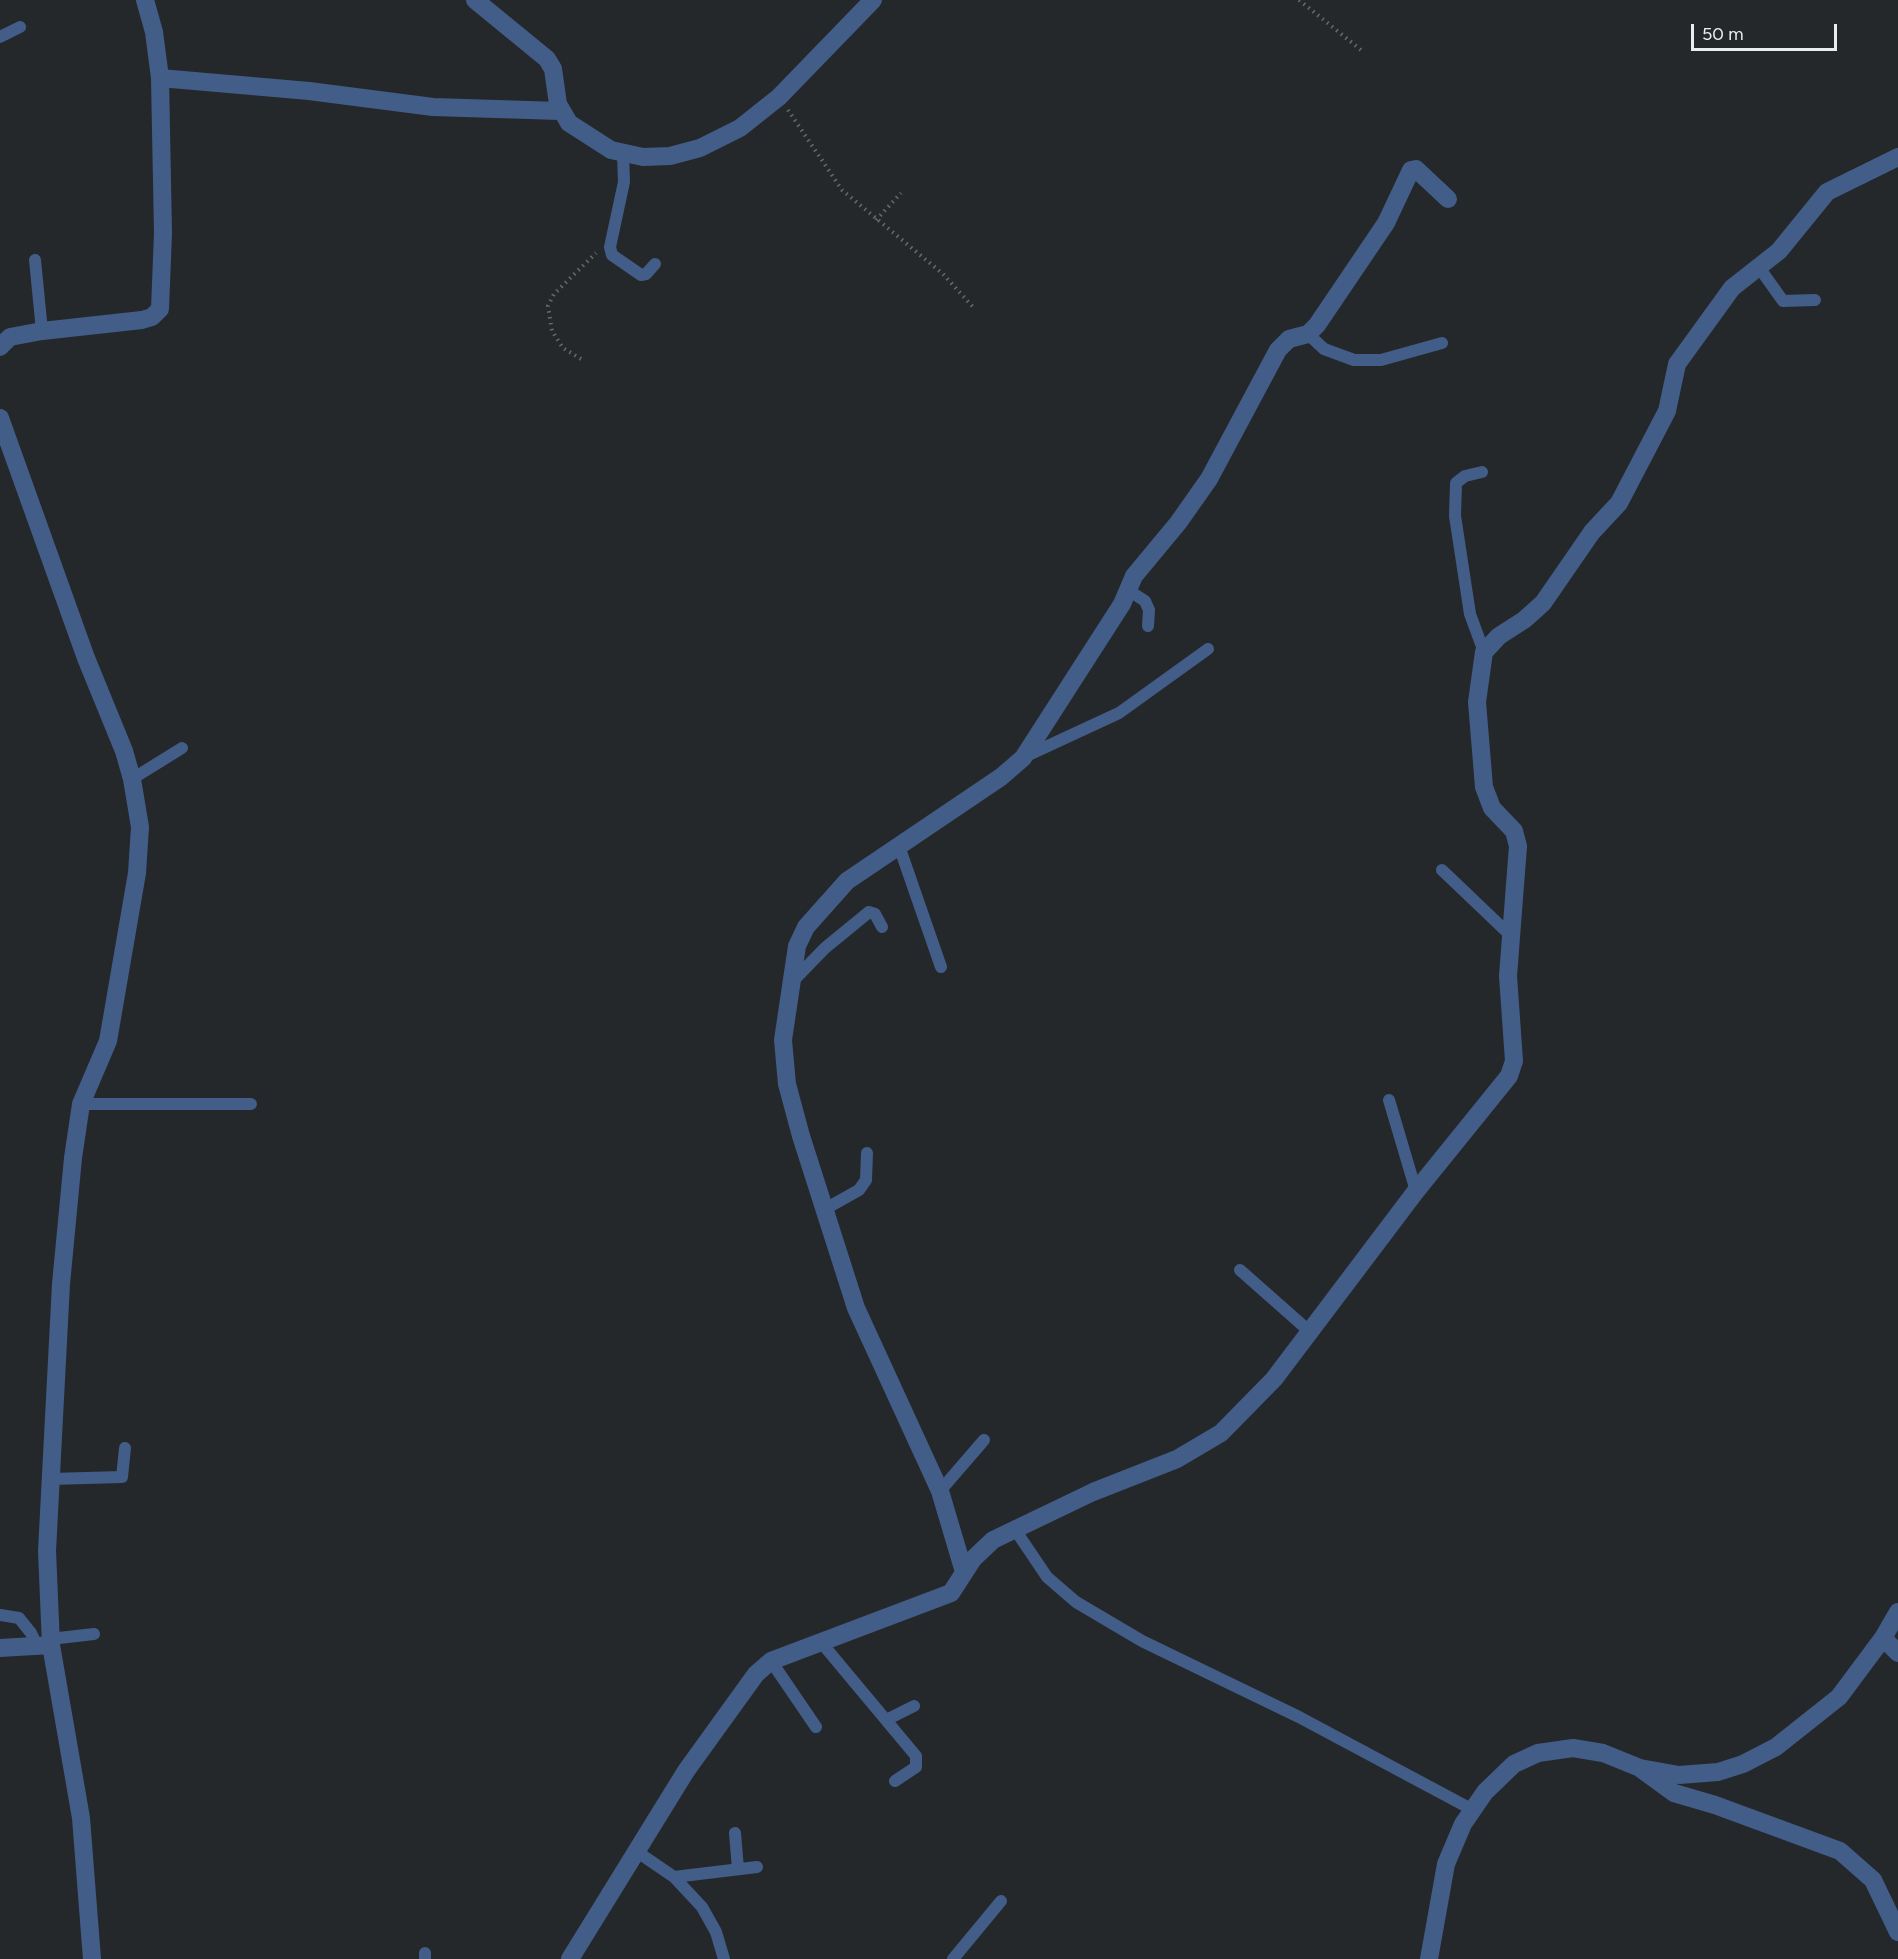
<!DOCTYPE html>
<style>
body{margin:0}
#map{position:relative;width:1898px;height:1959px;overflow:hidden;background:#25282b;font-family:Figtree,sans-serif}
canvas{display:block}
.scale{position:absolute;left:1691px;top:24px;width:146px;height:27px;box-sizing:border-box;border:3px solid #eaecee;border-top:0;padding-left:8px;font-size:18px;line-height:21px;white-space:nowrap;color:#eaecee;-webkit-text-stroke:4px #25282b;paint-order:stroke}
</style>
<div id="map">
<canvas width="1898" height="1959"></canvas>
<div class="scale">50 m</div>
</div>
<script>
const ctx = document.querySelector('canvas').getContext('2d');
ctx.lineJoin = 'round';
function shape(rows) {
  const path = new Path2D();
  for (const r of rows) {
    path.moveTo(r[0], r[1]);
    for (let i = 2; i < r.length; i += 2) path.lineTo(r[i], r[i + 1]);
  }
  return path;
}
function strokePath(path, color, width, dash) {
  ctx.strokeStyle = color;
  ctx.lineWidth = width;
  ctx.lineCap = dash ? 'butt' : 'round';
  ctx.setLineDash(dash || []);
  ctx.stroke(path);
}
strokePath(shape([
 [1299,0,1361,50],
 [788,110,842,190,943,274,973,307],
 [876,220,901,193],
 [581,359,563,348,552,331,548,306,554,294,596,253]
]), '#686a6d', 4, [1.5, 4.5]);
strokePath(shape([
 [0,37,20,27],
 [623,153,624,182,610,247,612,255,641,275,646,274,655,264],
 [35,260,42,331],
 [1758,266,1783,301,1815,300],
 [1308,334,1324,349,1354,360,1381,360,1442,343],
 [1482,472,1465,476,1456,483,1455,516,1470,614,1484,652],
 [1128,590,1145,601,1149,610,1148,626],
 [1024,757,1119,713,1208,649],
 [132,779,182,748],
 [899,846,941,967],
 [1442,870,1509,934],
 [792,982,825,948,869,912,875,914,882,927],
 [1389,1100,1416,1191],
 [81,1104,251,1104],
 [825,1209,859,1190,866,1180,867,1153],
 [1240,1270,1309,1331],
 [50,1479,122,1477,125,1448],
 [940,1491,984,1440],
 [1014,1528,1047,1577,1076,1602,1142,1641,1299,1717,1473,1810],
 [0,1615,19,1618,31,1633,37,1646],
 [50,1639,94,1634],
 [820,1641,916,1756,916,1767,895,1781],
 [771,1661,816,1727],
 [886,1720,914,1706],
 [735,1833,738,1869],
 [636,1851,674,1877,702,1907,716,1932,724,1959],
 [674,1877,757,1867],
 [425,1953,425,1959],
 [953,1959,1001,1901]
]), '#435d89', 12);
strokePath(shape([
 [475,0,547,59,553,69,558,104,569,123,611,150,643,157,670,156,700,148,740,128,779,97,873,0],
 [160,78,309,91,433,107,560,111],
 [0,347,10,337,42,331,142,320,152,317,160,309,163,233,160,78,154,32,145,0],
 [0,418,86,658,124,751,132,779,140,827,137,873,108,1041,81,1104,73,1158,61,1284,47,1551,51,1645,81,1818,92,1959],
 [964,1572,940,1491,856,1308,801,1136,787,1084,783,1040,797,946,806,927,847,881,1001,777,1023,758,1122,604,1134,576,1178,523,1209,479,1278,350,1289,339,1308,334,1317,325,1386,223,1411,170,1416,169,1448,199],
 [1883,1638,1898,1653],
 [0,1648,51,1645],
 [1641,1769,1674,1793,1715,1805,1840,1851,1873,1880,1898,1932],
 [570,1959,686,1771,756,1674,771,1661,951,1593,973,1559,993,1540,1093,1492,1177,1459,1221,1433,1274,1379,1416,1191,1509,1076,1514,1061,1508,976,1518,846,1514,831,1492,808,1484,787,1477,702,1484,652,1499,636,1524,620,1543,603,1592,532,1619,503,1667,411,1677,364,1732,288,1779,251,1827,192,1898,157],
 [1429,1959,1446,1864,1463,1824,1485,1792,1514,1764,1538,1753,1573,1748,1603,1753,1640,1768,1679,1775,1718,1772,1743,1764,1776,1747,1839,1697,1883,1638,1898,1612]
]), '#435d89', 18);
</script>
